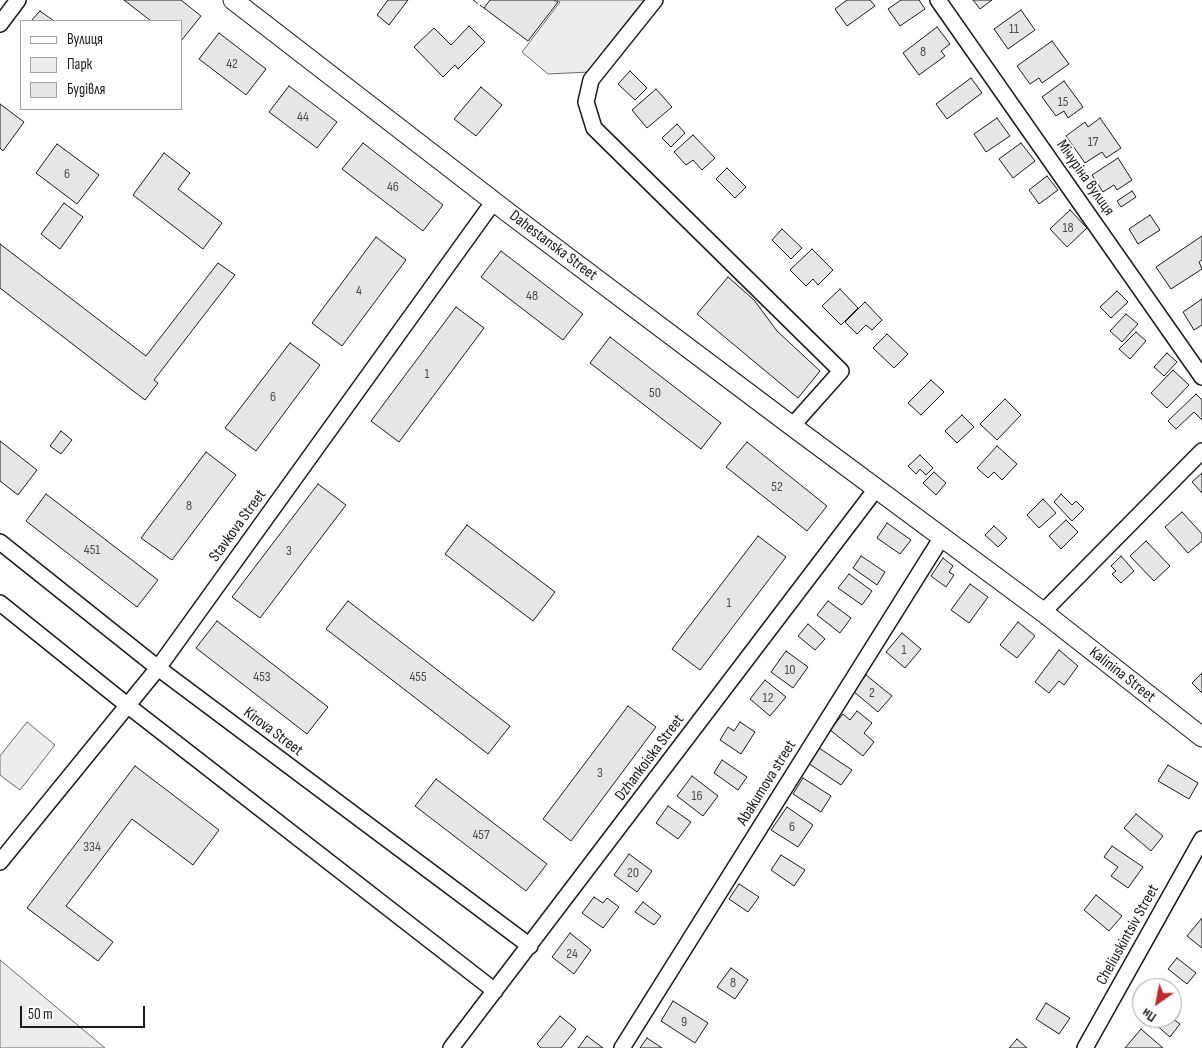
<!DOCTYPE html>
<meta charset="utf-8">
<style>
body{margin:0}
#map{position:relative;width:1202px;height:1048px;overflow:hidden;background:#fff;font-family:"Sofia Sans Condensed",sans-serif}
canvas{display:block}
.legend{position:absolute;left:20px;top:20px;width:162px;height:90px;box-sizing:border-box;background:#fff;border:1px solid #a3a3a3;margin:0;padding:6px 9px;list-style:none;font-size:15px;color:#1a1a1a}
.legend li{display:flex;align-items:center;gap:10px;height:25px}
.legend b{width:25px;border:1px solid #a3a3a3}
.north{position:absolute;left:1132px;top:978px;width:50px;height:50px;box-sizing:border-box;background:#fff;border:1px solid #a3a3a3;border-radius:50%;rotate:213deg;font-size:14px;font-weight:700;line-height:20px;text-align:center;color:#1a1a1a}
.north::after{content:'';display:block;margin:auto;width:18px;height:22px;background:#c62828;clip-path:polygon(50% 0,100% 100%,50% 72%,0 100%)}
.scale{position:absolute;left:20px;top:1006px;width:125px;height:22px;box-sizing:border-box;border:2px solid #1a1a1a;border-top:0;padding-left:6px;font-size:15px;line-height:18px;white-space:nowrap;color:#1a1a1a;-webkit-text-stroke:4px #fff;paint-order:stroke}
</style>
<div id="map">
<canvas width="1202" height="1048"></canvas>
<ul class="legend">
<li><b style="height:6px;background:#fff"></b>Вулиця</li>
<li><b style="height:14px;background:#ededed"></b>Парк</li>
<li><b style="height:14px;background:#e6e6e6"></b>Будівля</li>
</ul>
<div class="north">Пн</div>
<div class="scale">50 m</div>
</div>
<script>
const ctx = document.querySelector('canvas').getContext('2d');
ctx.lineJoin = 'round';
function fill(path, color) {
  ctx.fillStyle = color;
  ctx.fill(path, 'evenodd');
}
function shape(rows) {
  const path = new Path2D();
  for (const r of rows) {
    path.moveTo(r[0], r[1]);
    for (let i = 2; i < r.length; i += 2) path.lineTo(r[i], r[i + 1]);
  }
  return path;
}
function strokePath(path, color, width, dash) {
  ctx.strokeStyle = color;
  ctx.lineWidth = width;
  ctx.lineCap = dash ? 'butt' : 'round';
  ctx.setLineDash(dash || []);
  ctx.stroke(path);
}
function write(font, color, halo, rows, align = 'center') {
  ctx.font = font + ' "Sofia Sans Condensed",sans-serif';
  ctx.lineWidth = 4;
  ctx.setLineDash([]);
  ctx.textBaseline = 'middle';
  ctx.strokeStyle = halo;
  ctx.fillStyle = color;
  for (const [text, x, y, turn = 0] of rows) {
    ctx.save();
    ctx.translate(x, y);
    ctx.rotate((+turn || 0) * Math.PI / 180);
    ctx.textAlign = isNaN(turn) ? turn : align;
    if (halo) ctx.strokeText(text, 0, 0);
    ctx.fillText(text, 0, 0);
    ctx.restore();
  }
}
const green = shape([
 [557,0,646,0,590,72,548,74,522,52,560,2,557,0],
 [27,722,55,745,20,790,0,775,0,756,27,722],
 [0,960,105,1048,0,1048,0,960]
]);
fill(green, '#ededed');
strokePath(green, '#6a6a6a', 1);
const building = shape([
 [124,0,181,0,201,16,181,41,181,21,151,21,124,0],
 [388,0,408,0,389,25,377,15,388,0],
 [490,0,554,0,558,2,528,41,484,8,490,0],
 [847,0,870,0,875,6,847,26,835,9,847,0],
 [901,0,919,0,925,9,900,26,888,9,901,0],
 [973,0,992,0,980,9,973,0],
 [1021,10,1035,30,1008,49,994,29,1021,10],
 [40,11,54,21,31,21,40,11],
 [469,26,485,42,458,69,455,65,443,77,414,47,434,28,451,45,469,26],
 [937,27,950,44,941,51,945,56,919,75,903,53,937,27],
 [219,33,266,69,246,95,199,59,219,33],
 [1052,41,1069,64,1042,83,1039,78,1030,84,1017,66,1052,41],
 [630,71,647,88,635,100,618,84,630,71],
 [971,78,982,93,947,119,936,104,971,78],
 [1064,81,1083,107,1068,118,1064,111,1056,116,1042,97,1064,81],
 [289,86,337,122,317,148,269,112,289,86],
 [481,87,502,105,476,136,454,119,481,87],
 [656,89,672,107,647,128,632,110,656,89],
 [0,104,24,122,3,151,0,148,0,104],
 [997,118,1010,136,986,152,974,134,997,118],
 [1100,118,1121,148,1106,158,1102,152,1085,163,1066,136,1085,122,1088,127,1100,118],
 [677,124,685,133,671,147,662,138,677,124],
 [693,135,715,158,702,170,693,160,686,165,674,152,693,135],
 [363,143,443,205,423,231,342,169,363,143],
 [1021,143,1035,161,1013,178,999,159,1021,143],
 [57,144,99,175,77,204,36,173,57,144],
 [164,153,190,173,178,189,222,223,203,249,133,195,164,153],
 [1118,158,1132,180,1117,190,1114,185,1103,192,1092,175,1118,158],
 [727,168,746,187,735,198,716,179,727,168],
 [1047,176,1058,190,1039,204,1029,190,1047,176],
 [1132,191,1136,197,1121,207,1117,201,1132,191],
 [64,203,83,217,60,249,41,234,64,203],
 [1070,210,1087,228,1067,247,1050,229,1070,210],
 [1150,215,1160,230,1138,244,1129,229,1150,215],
 [782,229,802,248,791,259,772,240,782,229],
 [1202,236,1202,260,1199,262,1202,269,1171,289,1156,267,1202,236],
 [376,237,406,260,342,346,312,323,376,237],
 [0,244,146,356,218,263,235,275,154,380,158,383,145,400,0,288,0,244],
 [812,249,833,270,818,285,813,279,806,286,790,270,812,249],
 [501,251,583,314,563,340,481,277,501,251],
 [728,277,754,300,777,331,820,371,798,398,697,314,728,277],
 [840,289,858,308,841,325,822,306,840,289],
 [1117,291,1128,302,1111,318,1100,307,1117,291],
 [1202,299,1202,325,1194,330,1183,312,1202,299],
 [865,302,882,320,872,330,866,325,857,334,845,322,865,302],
 [456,307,484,328,399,442,371,421,456,307],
 [1126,314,1138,324,1122,342,1110,331,1126,314],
 [1136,332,1146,341,1130,359,1119,349,1136,332],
 [887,334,908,354,894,368,873,348,887,334],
 [610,337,721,423,701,449,590,363,610,337],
 [290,343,320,365,256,451,225,428,290,343],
 [1167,353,1177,362,1164,376,1154,367,1167,353],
 [1173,370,1189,385,1167,408,1151,393,1173,370],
 [931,380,944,392,921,415,908,403,931,380],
 [1196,394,1202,400,1202,420,1194,412,1176,429,1168,421,1196,394],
 [1005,399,1021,415,997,440,980,424,1005,399],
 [962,415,974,427,957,443,945,431,962,415],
 [61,431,72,440,61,454,50,446,61,431],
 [0,441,37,470,18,495,0,481,0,441],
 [747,442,827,506,807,531,726,467,747,442],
 [997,446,1017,464,1002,480,994,472,988,478,977,468,997,446],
 [206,452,236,475,172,560,141,538,206,452],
 [920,455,933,468,926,475,920,469,916,474,908,466,920,455],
 [934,472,946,483,936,495,923,483,934,472],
 [1202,473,1202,493,1192,482,1202,473],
 [318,484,346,505,260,618,232,597,318,484],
 [46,494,158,580,137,607,26,521,46,494],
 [1061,494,1072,505,1076,501,1084,509,1072,521,1054,502,1061,494],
 [1043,499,1056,513,1039,528,1027,515,1043,499],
 [1182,512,1202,534,1202,541,1188,553,1165,527,1182,512],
 [1066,520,1078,532,1061,549,1049,536,1066,520],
 [887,523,911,540,900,554,877,538,887,523],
 [467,525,555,592,533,621,445,554,467,525],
 [994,526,1007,538,998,547,985,535,994,526],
 [758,536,786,557,700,670,672,649,758,536],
 [1146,541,1170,566,1154,581,1130,556,1146,541],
 [861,556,885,572,877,585,853,568,861,556],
 [1121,556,1134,571,1121,583,1112,574,1116,571,1111,566,1121,556],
 [943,558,953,566,949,572,954,575,946,587,931,576,943,558],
 [849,574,872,591,862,605,838,588,849,574],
 [970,584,988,597,969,623,951,610,970,584],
 [348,601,510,726,488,754,326,629,348,601],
 [828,601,851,618,840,633,817,615,828,601],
 [217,621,328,707,307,734,196,648,217,621],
 [1018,622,1035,636,1017,658,1000,645,1018,622],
 [808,624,825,639,815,650,798,636,808,624],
 [902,633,921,649,905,668,886,652,902,633],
 [1059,650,1078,666,1064,685,1059,681,1049,693,1035,682,1059,650],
 [786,651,808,667,793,688,771,672,786,651],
 [1202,673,1202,693,1192,683,1202,673],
 [866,675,892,696,878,712,853,691,866,675],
 [765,680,786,697,770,716,750,699,765,680],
 [628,706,656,727,571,841,543,819,628,706],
 [857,711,872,723,864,733,874,742,863,756,830,730,843,714,850,720,857,711],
 [740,722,755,732,741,754,720,740,728,727,734,731,740,722],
 [819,748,852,770,841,785,808,763,819,748],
 [722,760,747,777,738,790,714,773,722,760],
 [1168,765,1198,783,1189,799,1158,781,1168,765],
 [135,766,219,830,193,865,132,819,66,906,113,942,98,961,27,908,135,766],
 [692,776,718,796,703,816,677,796,692,776],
 [803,778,831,796,821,812,793,794,803,778],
 [436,779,547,864,526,891,415,806,436,779],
 [668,806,691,822,678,839,656,823,668,806],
 [787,807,813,825,798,847,771,830,787,807],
 [1136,814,1163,836,1151,851,1124,828,1136,814],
 [1112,846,1143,867,1128,888,1111,876,1118,867,1104,857,1112,846],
 [629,854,652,871,637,892,614,875,629,854],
 [781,855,805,870,794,886,771,870,781,855],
 [739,884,759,897,748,912,729,899,739,884],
 [1096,895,1122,916,1109,931,1084,910,1096,895],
 [594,897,603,903,607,898,619,907,603,928,582,913,594,897],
 [643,902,661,916,654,925,635,912,643,902],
 [1202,918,1202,948,1187,936,1202,918],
 [570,933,591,950,574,974,552,957,570,933],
 [1177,958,1196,973,1187,984,1168,969,1177,958],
 [731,968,748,980,735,999,717,987,731,968],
 [673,1001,708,1023,695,1043,661,1021,673,1001],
 [1046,1003,1070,1018,1059,1034,1036,1019,1046,1003],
 [1172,1004,1180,1011,1173,1019,1180,1024,1170,1037,1148,1018,1172,1018,1172,1004],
 [560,1016,576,1029,561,1048,541,1048,537,1044,560,1016],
 [1141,1029,1163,1048,1125,1048,1141,1029],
 [587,1036,603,1048,578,1048,587,1036],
 [647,1038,662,1048,640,1048,647,1038],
 [1017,1039,1027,1048,1009,1048,1017,1039]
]);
fill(building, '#e6e6e6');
strokePath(building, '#1a1a1a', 1);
const minor = shape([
 [655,0,591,80,586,102,594,128,841,371,792,426],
 [938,0,1202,377],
 [0,24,18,0],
 [0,542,158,668,530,946],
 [0,603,127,705,495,991],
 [1043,612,1202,451],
 [0,862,158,668,494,201],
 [451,1048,876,489],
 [622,1048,942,537],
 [1085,1048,1202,839]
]);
const tertiary = shape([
 [233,0,510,214,792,426,1043,612,1202,737]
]);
strokePath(minor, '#1a1a1a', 18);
strokePath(tertiary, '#1a1a1a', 21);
strokePath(minor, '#fff', 15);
strokePath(tertiary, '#fff', 19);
strokePath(shape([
 [473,0,484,8]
]), '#1a1a1a', 1, [6, 2.5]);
write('14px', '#4d4d4d', null, [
 ["11",1014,29],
 ["8",923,52],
 ["42",232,64],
 ["15",1063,102],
 ["44",303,117],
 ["17",1093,142],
 ["6",67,174],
 ["46",393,187],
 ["18",1068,228],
 ["4",359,291],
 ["48",532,296],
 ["1",427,374],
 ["50",655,393],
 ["6",273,397],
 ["52",777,487],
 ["8",189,506],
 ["451",92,550],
 ["3",289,551],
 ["1",729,603],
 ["1",904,650],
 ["10",790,670],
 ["453",262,677],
 ["455",418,677],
 ["2",872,693],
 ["12",768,698],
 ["3",600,773],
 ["16",697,796],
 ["6",792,827],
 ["457",481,835],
 ["334",92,847],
 ["20",633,873],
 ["24",572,954],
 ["8",733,983],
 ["9",684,1022]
]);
write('16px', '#1a1a1a', '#fff', [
 ["Мічуріна вулиця",1085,178,55],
 ["Dahestanska Street",553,246,37],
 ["Stavkova Street",238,526,-54],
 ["Kalinina Street",1122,675,38],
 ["Kirova Street",273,732,37],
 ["Dzhankoiska Street",650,758,-53],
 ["Abakumova street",767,783,-58],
 ["Cheliuskintsiv Street",1128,935,-61]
]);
</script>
